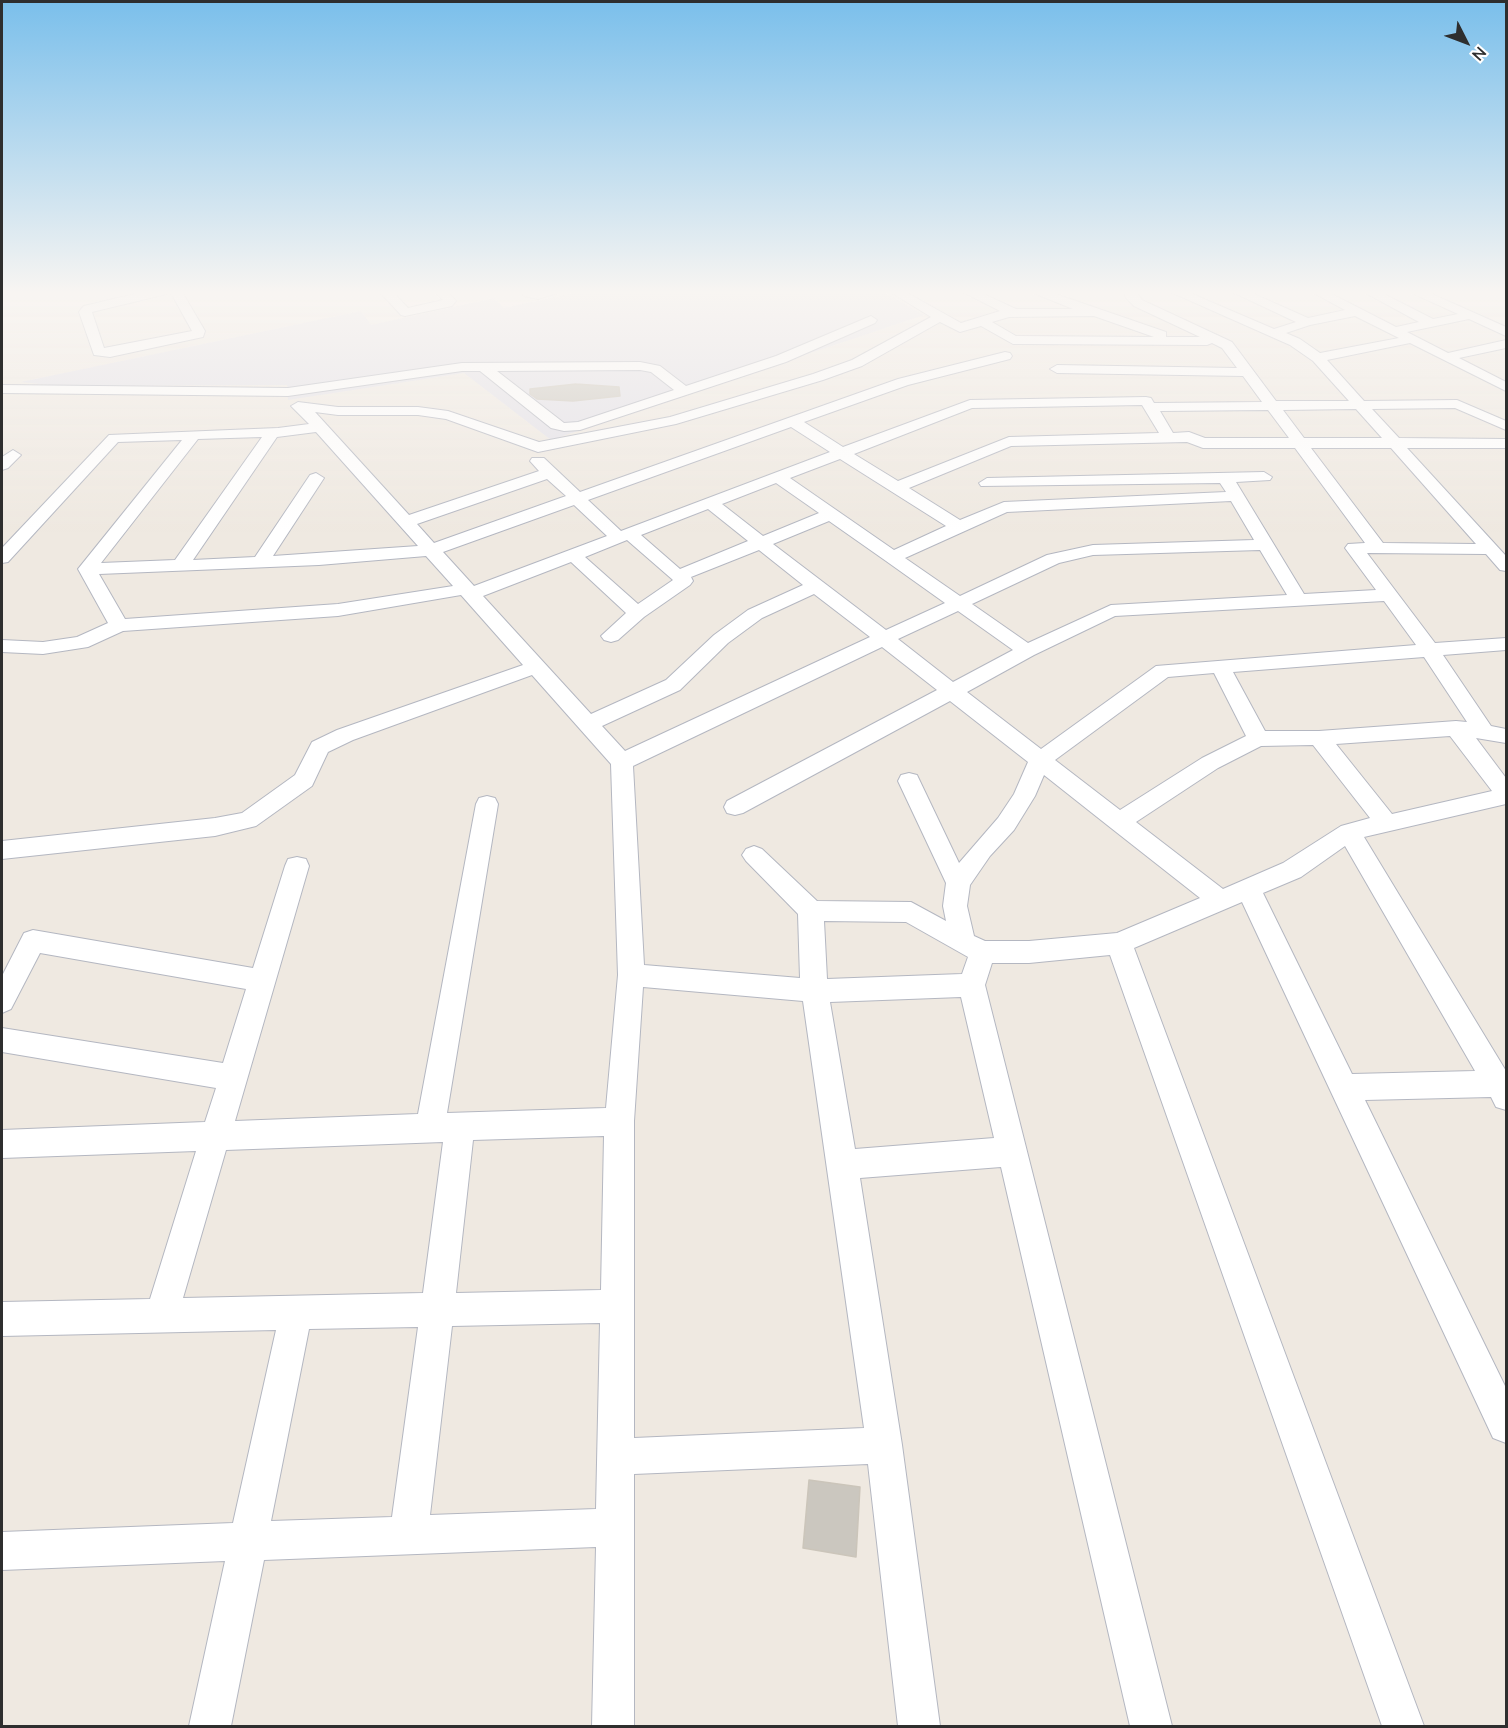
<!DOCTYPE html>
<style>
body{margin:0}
#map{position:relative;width:1508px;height:1728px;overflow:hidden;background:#efe9e1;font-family:Mulish,sans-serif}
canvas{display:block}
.frame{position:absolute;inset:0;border:3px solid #2e2e2e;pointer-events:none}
.north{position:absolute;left:1436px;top:12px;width:60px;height:60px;-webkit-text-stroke:4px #fff;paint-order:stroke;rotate:132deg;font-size:16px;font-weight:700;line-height:24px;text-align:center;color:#2e2e2e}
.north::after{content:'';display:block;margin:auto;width:21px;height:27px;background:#2e2e2e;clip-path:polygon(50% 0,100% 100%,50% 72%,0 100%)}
</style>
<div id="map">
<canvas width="1508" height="1728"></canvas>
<div class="frame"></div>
<div class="north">N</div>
</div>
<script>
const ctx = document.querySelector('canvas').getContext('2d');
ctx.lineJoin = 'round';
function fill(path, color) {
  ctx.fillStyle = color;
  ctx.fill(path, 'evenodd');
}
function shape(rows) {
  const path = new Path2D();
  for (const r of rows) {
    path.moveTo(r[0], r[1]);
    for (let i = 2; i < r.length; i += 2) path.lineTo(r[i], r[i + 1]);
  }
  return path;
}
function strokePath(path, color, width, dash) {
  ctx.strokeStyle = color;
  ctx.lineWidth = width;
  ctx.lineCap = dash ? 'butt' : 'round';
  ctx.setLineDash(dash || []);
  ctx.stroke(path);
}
fill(shape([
 [587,290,880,290,924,315,551,440,464,373,288,400,287,385,59,386,21,382,361,311,371,325,494,298,504,308]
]), '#e3e1e8');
const building = shape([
 [576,384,619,387,620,396,573,401,537,399,530,394,530,389,576,384],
 [809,1480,860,1487,856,1557,803,1548,809,1480]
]);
fill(building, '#cbc7bf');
strokePath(building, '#cbc5ba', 1.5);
const minor = shape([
 [151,290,181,290,205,331,203,337,110,357,94,355,79,312,81,309,84,306,151,290],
 [171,293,192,331,104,348,92,312,171,293],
 [378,290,391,290,408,308,443,300,433,290,446,290,456,301,452,306,405,316,401,315,378,290],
 [518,290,538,291,567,290,538,299,524,296,518,290],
 [887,290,902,290,961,323,1000,311,959,290,975,290,1016,309,1073,309,1026,290,1044,290,1166,332,1166,337,1200,337,1134,306,1126,298,1123,290,1135,290,1142,300,1232,342,1276,401,1349,401,1313,361,1290,345,1166,290,1183,290,1274,329,1296,322,1228,290,1245,290,1308,318,1345,310,1308,290,1324,290,1396,327,1419,322,1360,290,1376,290,1433,319,1458,314,1405,290,1423,290,1506,327,1506,336,1469,319,1407,332,1448,353,1506,340,1506,348,1459,358,1506,382,1506,391,1410,343,1327,360,1364,401,1457,400,1506,421,1506,430,1455,408,1372,409,1399,438,1506,439,1506,448,1407,448,1506,556,1506,571,1500,570,1486,554,1367,553,1435,643,1506,638,1506,650,1443,655,1491,726,1506,729,1506,743,1476,738,1506,778,1506,804,1364,837,1506,1071,1506,1110,1496,1107,1491,1097,1365,1100,1506,1388,1506,1443,1493,1438,1242,902,1134,948,1424,1726,1382,1726,1110,955,1029,963,992,963,985,985,1172,1726,1130,1726,1001,1167,860,1178,902,1445,940,1726,898,1726,868,1464,634,1474,634,1726,592,1726,596,1547,264,1560,231,1726,189,1726,225,1561,2,1570,2,1532,233,1523,276,1330,2,1336,2,1302,150,1299,196,1151,2,1158,2,1130,205,1122,216,1088,2,1052,2,1028,223,1063,246,989,40,953,11,1009,2,1013,2,976,24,933,33,930,253,968,285,866,288,859,297,857,306,859,309,866,235,1121,418,1114,476,804,479,798,487,796,495,798,498,804,447,1113,606,1108,618,975,611,764,532,675,353,740,328,752,312,786,256,826,215,836,2,859,2,841,215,818,242,813,295,775,312,742,337,730,523,665,461,595,338,616,123,631,88,647,43,654,2,652,2,640,43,642,77,637,108,623,78,569,182,440,118,442,8,562,2,563,2,548,109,435,278,428,309,424,291,406,298,402,338,407,418,407,448,411,539,442,670,417,813,374,852,360,931,317,887,290],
 [1094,316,1154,337,1016,336,992,322,1009,317,1094,316],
 [1355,316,1399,338,1320,353,1300,339,1286,333,1310,325,1355,316],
 [940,322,960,332,981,326,1013,344,1207,345,1212,343,1222,348,1237,368,1057,365,1050,369,1057,373,1243,376,1262,402,1154,403,1151,398,1146,397,970,400,843,447,804,422,908,385,1010,359,1012,356,1010,353,1005,352,898,379,580,492,544,458,532,458,530,461,539,471,409,515,315,412,338,415,418,415,446,419,538,452,676,424,823,380,862,366,940,322],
 [1142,405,1159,433,1009,437,898,481,854,454,972,408,1142,405],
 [1356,409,1382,438,1304,438,1283,410,1356,409],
 [1268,410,1289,438,1205,438,1189,432,1173,433,1160,411,1268,410],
 [791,427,830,452,621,531,588,500,791,427],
 [316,432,418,546,273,556,324,478,316,473,310,475,255,557,193,560,277,437,316,432],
 [262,437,175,560,101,563,198,439,262,437],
 [1187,442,1203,448,1295,448,1365,543,1348,544,1345,548,1376,590,1304,594,1236,482,1270,480,1272,477,1264,472,987,478,979,483,981,486,1220,483,1226,492,1004,502,960,520,909,488,1011,446,1187,442],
 [1311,448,1391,448,1476,544,1383,543,1311,448],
 [840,459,946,526,894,550,790,478,840,459],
 [547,479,566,496,434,543,417,524,547,479],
 [776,483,819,513,763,536,722,504,776,483],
 [1231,501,1254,540,1093,545,1047,555,960,596,905,558,1007,512,1231,501],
 [574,505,607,536,474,586,443,552,574,505],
 [708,509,748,541,680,569,641,535,708,509],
 [829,521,886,561,945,603,886,630,773,544,829,521],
 [627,540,673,580,638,604,585,557,627,540],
 [759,550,803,585,748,610,714,635,666,680,591,714,483,596,571,562,626,613,601,636,604,640,611,642,618,640,644,617,690,585,693,581,691,577,759,550],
 [1260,550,1287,595,1111,605,1028,643,972,604,1059,563,1093,555,1260,550],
 [426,556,453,586,338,604,125,619,99,574,319,565,426,556],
 [814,594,870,637,625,751,602,726,680,690,728,643,762,618,814,594],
 [1384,601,1416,645,1156,666,1041,749,967,692,1034,655,1115,616,1384,601],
 [958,611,1013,650,953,682,898,639,958,611],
 [882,647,937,690,727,801,724,807,727,813,735,815,743,813,950,701,1028,762,1014,794,998,818,959,863,917,775,909,773,901,775,898,781,946,883,943,906,946,921,911,902,817,901,762,849,754,846,746,849,742,855,746,861,798,914,800,978,644,965,633,766,882,647],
 [1424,657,1467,722,1456,721,1319,731,1265,731,1233,672,1424,657],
 [1214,673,1246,736,1202,758,1120,810,1055,760,1168,677,1214,673],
 [1450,736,1492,791,1392,814,1336,744,1450,736],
 [1313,745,1370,818,1341,826,1283,863,1223,889,1136,822,1218,768,1261,746,1313,745],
 [1044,775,1111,828,1200,898,1117,933,1029,941,985,941,974,936,967,906,970,885,990,856,1014,830,1035,796,1044,775],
 [1345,846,1475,1071,1352,1074,1263,893,1301,877,1345,846],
 [824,921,906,922,968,957,962,974,827,979,824,921],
 [643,987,803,1001,864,1428,634,1438,634,1121,643,987],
 [961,997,994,1138,855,1149,830,1002,961,997],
 [604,1136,601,1290,456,1293,473,1140,604,1136],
 [443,1142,423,1293,183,1298,226,1150,443,1142],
 [600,1323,596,1509,430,1515,452,1326,600,1323],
 [418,1327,392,1517,271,1521,309,1329,418,1327],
 [871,316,877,320,875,323,786,362,580,430,564,431,551,428,480,371,462,371,288,396,2,393,2,385,288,388,462,363,640,362,660,366,686,386,776,356,871,316],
 [640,370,651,372,674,390,578,422,564,423,497,371,640,370],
 [13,450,21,455,8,468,2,470,2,457,13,450]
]);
strokePath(minor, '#b4b7c1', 2);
fill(minor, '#fff');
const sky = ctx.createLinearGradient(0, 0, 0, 532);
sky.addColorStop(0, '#7abfeb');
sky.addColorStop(0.55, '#f8f5f2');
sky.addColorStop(1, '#f8f5f200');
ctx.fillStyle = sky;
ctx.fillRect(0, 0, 1508, 532);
</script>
